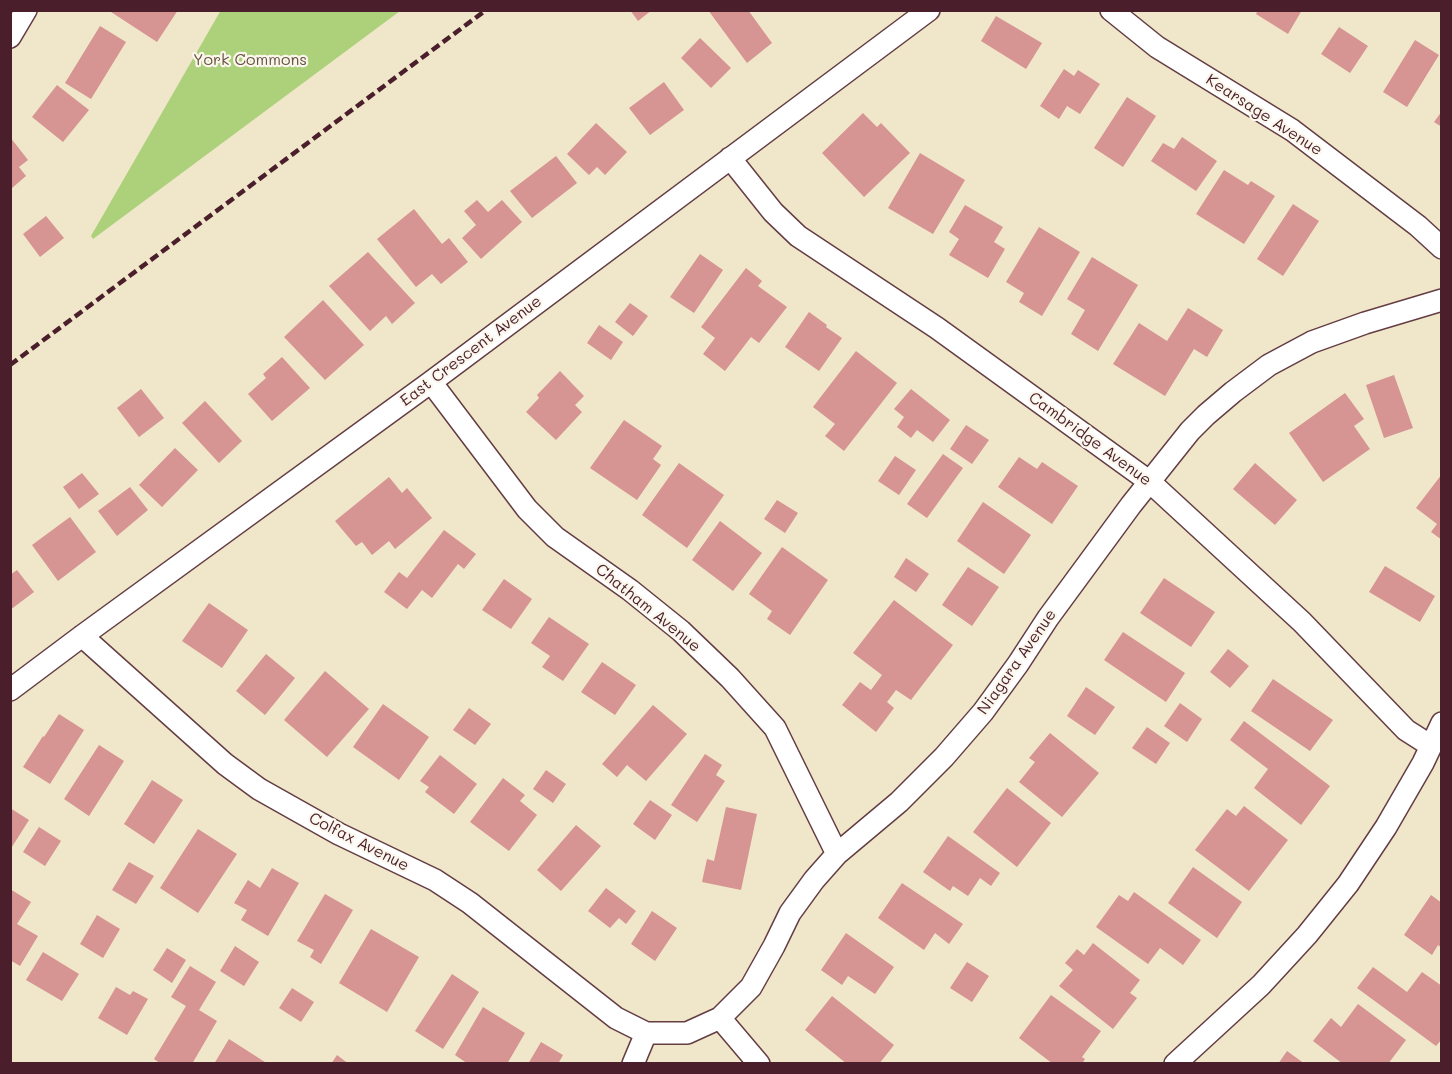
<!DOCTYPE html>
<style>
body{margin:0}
#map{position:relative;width:1452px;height:1074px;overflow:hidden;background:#f0e6ca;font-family:Mali,sans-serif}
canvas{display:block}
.frame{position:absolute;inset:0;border:12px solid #4a1f2b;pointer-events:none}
</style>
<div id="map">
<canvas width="1452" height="1074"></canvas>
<div class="frame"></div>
</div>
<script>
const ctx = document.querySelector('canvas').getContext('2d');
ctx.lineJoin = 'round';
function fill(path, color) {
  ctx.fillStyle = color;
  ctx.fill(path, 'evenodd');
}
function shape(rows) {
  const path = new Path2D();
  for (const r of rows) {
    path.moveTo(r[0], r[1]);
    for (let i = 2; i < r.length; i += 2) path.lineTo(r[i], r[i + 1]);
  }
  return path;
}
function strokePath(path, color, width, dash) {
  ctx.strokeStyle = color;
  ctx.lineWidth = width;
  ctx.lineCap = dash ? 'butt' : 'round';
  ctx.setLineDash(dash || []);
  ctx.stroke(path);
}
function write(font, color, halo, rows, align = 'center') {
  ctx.font = font + ' Mali,sans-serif';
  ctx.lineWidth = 4.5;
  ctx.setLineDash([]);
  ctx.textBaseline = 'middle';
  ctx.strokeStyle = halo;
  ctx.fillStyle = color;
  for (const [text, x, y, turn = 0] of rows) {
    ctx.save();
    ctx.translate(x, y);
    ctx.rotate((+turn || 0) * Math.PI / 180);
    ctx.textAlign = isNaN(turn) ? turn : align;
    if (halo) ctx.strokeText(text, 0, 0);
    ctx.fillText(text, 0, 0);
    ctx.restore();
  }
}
fill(shape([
 [221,10,400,11,93,239,91,236]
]), '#acd17a');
fill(shape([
 [108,10,178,10,157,42],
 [630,10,652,10,638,21],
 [708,10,748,10,772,43,747,63],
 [1258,10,1302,10,1288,34,1256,14],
 [996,16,1042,43,1026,69,981,41],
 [100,26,126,42,91,99,65,83],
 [1339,27,1368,46,1350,73,1321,54],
 [700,38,731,68,711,88,681,58],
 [1415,40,1439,55,1407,107,1383,92],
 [1064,69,1074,76,1078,70,1100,84,1080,114,1067,106,1059,119,1040,106],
 [664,82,684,110,650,135,629,108],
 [57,85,89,110,63,142,32,117],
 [1127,97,1156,116,1123,167,1094,148],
 [1442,111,1442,127,1434,122],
 [863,113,877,127,881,123,910,153,864,197,822,153],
 [596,123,627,152,605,175,597,167,589,175,567,154],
 [10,137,28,160,19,167,26,176,12,188,10,186],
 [1182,137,1217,161,1196,191,1151,161,1163,143,1174,149],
 [920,153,965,180,933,234,888,208],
 [556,156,577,183,532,218,510,191],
 [1224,170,1248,185,1251,181,1275,196,1244,244,1196,214],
 [477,200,488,212,502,200,522,222,481,259,462,238,476,225,464,211],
 [1293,204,1319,221,1283,276,1257,259],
 [965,205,1003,227,994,242,1005,249,988,278,949,255,959,239,949,232],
 [414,209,442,244,449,238,468,262,441,284,432,274,416,287,377,239],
 [46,216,64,238,40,257,23,234],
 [1039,227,1080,252,1042,316,1019,302,1024,293,1006,282],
 [368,252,415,303,392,324,386,316,370,331,329,286],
 [700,254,723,270,694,313,670,297],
 [1092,257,1138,285,1098,351,1071,334,1085,310,1067,299],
 [746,268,762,281,758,286,787,307,759,343,751,337,725,371,703,354,715,338,701,327],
 [323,300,364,345,325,380,284,337],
 [630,303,648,316,633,336,615,322],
 [1188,308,1223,330,1207,357,1194,349,1165,396,1113,364,1139,323,1167,341],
 [809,312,827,325,826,327,842,338,819,371,785,347],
 [599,325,623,342,611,360,587,343],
 [856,351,897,383,844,451,825,436,835,424,813,407],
 [282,357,310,388,272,421,248,394,266,378,263,374],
 [560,371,584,396,575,405,582,412,556,440,526,412,539,398,537,395],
 [1394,375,1413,428,1384,438,1366,385],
 [141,389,164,418,139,437,117,408],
 [911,389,950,420,933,442,917,430,911,438,897,427,904,417,894,409],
 [1345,393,1364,419,1354,426,1370,449,1323,482,1289,433],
 [205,401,242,441,219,463,182,423],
 [624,420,662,446,653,459,661,465,637,500,590,468],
 [966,425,989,440,972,464,950,449],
 [175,448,198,470,162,507,139,485],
 [943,454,963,468,927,518,907,504],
 [895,456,916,470,899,495,878,481],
 [1019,457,1037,469,1042,462,1078,486,1052,524,998,487],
 [679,463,724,495,687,548,642,515],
 [1255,463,1297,500,1275,525,1233,489],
 [82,473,99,494,79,509,63,487],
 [1442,474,1442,540,1431,532,1437,524,1416,508],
 [389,477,402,493,407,488,432,518,395,549,389,541,372,555,362,542,356,546,335,521],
 [130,487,148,510,117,536,98,511],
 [777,500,798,513,785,533,764,519],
 [983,502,1031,535,1004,574,957,541],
 [70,517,96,552,58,581,32,545],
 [720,521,762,553,733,591,692,560],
 [444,530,476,554,464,569,458,564,432,598,422,590,407,609,384,592,399,572,407,578],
 [782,547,828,580,790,635,767,619,772,611,749,594],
 [906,558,929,574,916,592,894,577],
 [1385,566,1435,596,1420,622,1369,592],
 [968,567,999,587,972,626,942,605],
 [17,570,34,592,10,610,10,575],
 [1164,578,1215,612,1191,647,1140,613],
 [504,579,532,599,511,629,482,610],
 [894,600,953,645,911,700,896,690,887,702,894,708,876,732,842,705,860,682,871,690,882,675,853,653],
 [209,603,248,630,222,668,182,641],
 [549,617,589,644,563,681,542,667,550,656,531,643],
 [1123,632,1185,673,1166,702,1104,660],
 [1228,649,1249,666,1230,688,1210,672],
 [266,654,295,678,265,715,236,691],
 [602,662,636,685,615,715,581,692],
 [325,671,369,709,327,757,284,720],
 [1273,679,1333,720,1310,751,1251,711],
 [1086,687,1115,707,1095,735,1067,716],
 [1180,703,1202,719,1187,742,1164,726],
 [383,704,429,737,399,780,353,747],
 [653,705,687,734,646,781,627,765,617,777,602,764],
 [469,708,491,724,475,745,453,730],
 [59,714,84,730,50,784,23,767,43,736,44,737],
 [1244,721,1330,786,1301,825,1254,788,1268,769,1230,740],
 [1147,727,1170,743,1156,764,1132,748],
 [1050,733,1099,773,1062,817,1019,782,1035,762,1029,758],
 [99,745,124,761,89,816,64,799],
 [705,754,722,765,716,775,725,781,697,822,671,805],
 [440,755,477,784,454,814,425,792,429,787,420,781],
 [546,770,566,784,553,803,533,789],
 [503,778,525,795,520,801,537,815,509,851,470,822],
 [152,780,183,800,154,844,124,824],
 [1007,788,1051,823,1017,867,973,832],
 [650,800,672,815,655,840,633,824],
 [1244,806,1288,840,1249,891,1195,850,1227,809,1236,816],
 [726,807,757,814,741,890,702,882,707,859,714,861],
 [10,808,29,820,10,850],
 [576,825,601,846,561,891,537,870],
 [39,827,61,841,45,866,23,852],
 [198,829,237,854,198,913,160,888],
 [948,836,1000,873,991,886,980,878,968,896,953,886,950,891,923,872],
 [129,862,154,876,136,904,112,890],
 [1193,867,1242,902,1217,938,1168,903],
 [272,868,299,883,268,936,241,920,247,910,234,903,248,880,260,888],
 [902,883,963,924,949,944,935,933,924,950,878,918],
 [606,888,636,911,626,924,619,918,610,928,588,911],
 [10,889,31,902,17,924,38,936,20,966,10,960],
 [1134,892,1201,940,1183,965,1160,948,1148,964,1096,927,1119,895,1128,901],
 [325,894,353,910,321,964,310,957,314,950,297,941],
 [1431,895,1442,903,1442,948,1438,945,1432,955,1404,935],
 [652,911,677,928,655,961,631,944],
 [97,915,120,929,103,958,80,944],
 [371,929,419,957,387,1012,339,983],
 [846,933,894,967,875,994,848,976,842,985,821,970],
 [1093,943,1140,980,1130,993,1137,998,1113,1029,1059,986,1073,970,1065,963,1077,949,1084,955],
 [235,946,259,962,244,986,220,971],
 [167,948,186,960,172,983,153,970],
 [43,952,79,974,62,1001,26,980],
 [967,962,989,976,972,1002,950,988],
 [190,966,216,982,199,1010,217,1021,192,1064,161,1064,154,1059,186,1006,171,997],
 [1373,967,1407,992,1422,972,1442,986,1442,1039,1436,1046,1357,988],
 [452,974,479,992,443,1049,415,1031],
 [116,987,130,995,133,991,148,999,127,1035,98,1018],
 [292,988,314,1002,301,1022,279,1008],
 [1051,995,1101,1031,1082,1057,1085,1059,1082,1064,1053,1064,1019,1038],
 [832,996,894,1045,879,1064,847,1064,805,1030],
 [1358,1004,1406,1040,1388,1064,1343,1064,1313,1041,1331,1018,1341,1027],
 [483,1007,525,1033,507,1064,468,1064,455,1055],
 [229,1039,268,1064,214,1064],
 [541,1042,563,1055,558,1064,528,1064],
 [1287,1051,1305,1064,1278,1064],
 [337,1055,349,1064,331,1064]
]), '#d69493');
const street = shape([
 [1111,10,1157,47,1292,130,1418,226,1442,248],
 [10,37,26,10],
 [730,158,773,212,798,236,937,328,1150,482,1302,622,1406,730,1431,746],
 [431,382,527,509,555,537,630,590,681,631,730,678,775,728,837,854],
 [82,636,225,764,259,789,339,834,435,880,470,903,616,1018,646,1033,687,1033,720,1018,751,987,774,946,790,913,814,880,837,854,899,802,944,757,983,712,1018,664,1048,618,1131,505,1190,431,1206,415,1233,392,1269,365,1312,342,1365,323,1442,300],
 [10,690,82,636,431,382,929,10],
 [720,1018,759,1064],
 [633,1064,646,1033],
 [1175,1064,1261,985,1307,935,1348,884,1386,827,1423,763,1442,723]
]);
strokePath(street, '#633d43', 24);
strokePath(street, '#fff', 21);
strokePath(shape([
 [10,365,486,10]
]), '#4a1f2b', 4.5, [9, 4.5]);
write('16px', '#675443', '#fbf7ec', [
 ["York Commons",250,60]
]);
write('16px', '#4a1f2b', '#fbf7ec', [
 ["Kearsage Avenue",1264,115,33],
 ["East Crescent Avenue",471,351,-37],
 ["Cambridge Avenue",1090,439,36],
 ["Chatham Avenue",648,608,39],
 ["Niagara Avenue",1017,662,-55],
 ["Colfax Avenue",359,842,27]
]);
</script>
